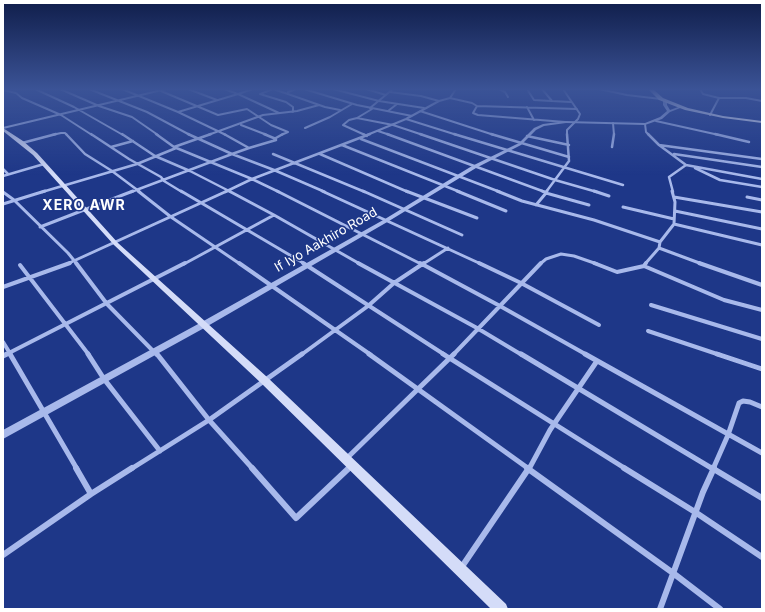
<!DOCTYPE html>
<style>
body{margin:0}
#map{position:relative;width:765px;height:612px;overflow:hidden;background:#1e3788;font-family:Inter,sans-serif}
canvas{display:block}
.frame{position:absolute;inset:0;border:4px solid #fff;pointer-events:none}
</style>
<div id="map">
<canvas width="765" height="612"></canvas>
<div class="frame"></div>
</div>
<script>
const ctx = document.querySelector('canvas').getContext('2d');
ctx.lineJoin = 'round';
function shape(rows) {
  const path = new Path2D();
  for (const r of rows) {
    path.moveTo(r[0], r[1]);
    for (let i = 2; i < r.length; i += 2) path.lineTo(r[i], r[i + 1]);
  }
  return path;
}
function strokePath(path, color, width, dash) {
  ctx.strokeStyle = color;
  ctx.lineWidth = width;
  ctx.lineCap = dash ? 'butt' : 'round';
  ctx.setLineDash(dash || []);
  ctx.stroke(path);
}
function fill(path, color) {
  ctx.fillStyle = color;
  ctx.fill(path, 'evenodd');
}
function write(font, color, halo, rows, align = 'center') {
  ctx.font = font + ' Inter,sans-serif';
  ctx.lineWidth = 3;
  ctx.setLineDash([]);
  ctx.textBaseline = 'middle';
  ctx.strokeStyle = halo;
  ctx.fillStyle = color;
  for (const [text, x, y, turn = 0] of rows) {
    ctx.save();
    ctx.translate(x, y);
    ctx.rotate((+turn || 0) * Math.PI / 180);
    ctx.textAlign = isNaN(turn) ? turn : align;
    if (halo) ctx.strokeText(text, 0, 0);
    ctx.fillText(text, 0, 0);
    ctx.restore();
  }
}
strokePath(shape([
 [35,89,74,107,123,135],
 [60,89,99,106,132,117,158,135],
 [89,89,147,112,190,135],
 [122,89,178,112,226,135],
 [188,89,217,100],
 [273,89,260,94,286,102,293,107,293,112],
 [273,89,288,94],
 [296,89,288,92,288,94,325,107,340,110],
 [304,89,357,105,412,116],
 [333,89,379,101,424,108],
 [366,89,386,95],
 [489,89,497,89],
 [499,89,505,92,508,97],
 [527,89,534,100,552,101],
 [542,89,552,101,571,102],
 [563,89,580,114,578,119,567,130,567,135],
 [599,89,627,95,661,99],
 [700,89,703,94,719,98,746,98,762,101],
 [3,90,16,93,22,98,61,115,92,135],
 [161,91,218,115,247,109,271,125,288,132,281,135],
 [390,92,421,96,439,101],
 [238,94,279,113],
 [238,94,253,89],
 [450,98,456,89],
 [477,106,473,113,478,115,565,122],
 [527,107,534,120],
 [370,108,393,89],
 [372,109,357,118,393,125,423,135],
 [388,111,397,104],
 [420,111,494,135],
 [178,112,238,94,224,89],
 [710,115,719,98],
 [357,118,349,120,343,125,365,135],
 [406,119,457,135],
 [656,121,719,135],
 [613,123,614,135],
 [645,124,646,132,649,135],
 [241,125,267,135],
 [3,128,166,89],
 [305,128,330,117,352,104],
 [378,131,390,135],
 [52,135,61,133,65,133,67,135],
 [208,135,263,115,297,111,319,105],
 [367,135,406,119,439,101,450,98,472,103,477,106,577,109]
]), '#a8b9eb', 2);
strokePath(shape([
 [66,134,85,154,112,171,140,192],
 [91,134,129,159,161,177,164,181,182,192],
 [122,134,155,156,190,171,231,192],
 [156,134,174,147,252,179,279,192],
 [224,134,249,148,232,154],
 [264,134,276,139],
 [363,134,367,136],
 [387,134,545,192],
 [420,134,555,180,597,192],
 [454,134,623,185],
 [491,134,569,157],
 [648,134,659,145,686,165,762,179],
 [715,134,749,142],
 [527,136,569,145],
 [274,139,283,134],
 [361,139,500,192],
 [22,143,56,134],
 [342,145,460,192],
 [659,145,762,159],
 [111,147,133,141],
 [174,147,211,134],
 [612,147,614,134],
 [249,148,276,140],
 [232,154,274,170,325,192],
 [273,154,365,192],
 [320,154,408,192],
 [674,154,762,167],
 [695,168,720,180,762,187],
 [3,169,8,174],
 [3,176,44,164],
 [42,192,137,164,176,148],
 [131,192,232,154,188,134],
 [225,192,252,179,370,134],
 [546,192,569,161,567,134],
 [673,192,669,177,686,165]
]), '#a8b9eb', 2.5);
strokePath(shape([
 [138,191,171,217,240,264],
 [181,191,305,264],
 [229,191,274,215,360,264],
 [277,191,421,264],
 [322,191,481,264],
 [363,191,462,235],
 [406,191,477,218],
 [457,191,506,211],
 [497,191,522,201,594,220,660,242],
 [542,191,546,193,547,191],
 [594,191,609,196],
 [3,192,14,200,68,253,77,264],
 [674,197,762,212],
 [747,197,762,200],
 [3,204,45,191],
 [536,205,546,193,589,205],
 [623,207,674,219],
 [675,211,762,229],
 [674,224,762,245],
 [40,227,133,191],
 [659,248,702,264],
 [67,264,227,191],
 [184,264,274,215],
 [423,264,448,248],
 [540,264,546,259,561,254,574,256,597,264],
 [645,264,659,248,660,242,674,224,675,202,672,191]
]), '#a8b9eb', 3);
strokePath(shape([
 [76,263,107,304,157,355],
 [239,263,371,355],
 [303,263,445,355],
 [358,263,477,328,522,355],
 [420,263,500,306,587,355],
 [479,263,521,283,599,325],
 [594,263,617,272,644,266],
 [646,263,644,266,724,300,762,310],
 [699,263,762,285],
 [20,265,89,355],
 [3,287,70,263],
 [651,305,762,339],
 [648,331,720,355],
 [3,342,11,355],
 [5,355,185,263],
 [301,355,368,306,394,283,424,263],
 [453,355,541,263]
]), '#a8b9eb', 4);
strokePath(shape([
 [10,354,77,469],
 [88,354,104,379,160,451],
 [157,354,209,420,253,469],
 [369,354,529,469],
 [443,354,626,469],
 [521,354,713,469],
 [585,354,762,453],
 [717,354,762,369],
 [3,356,7,354],
 [346,459,454,354],
 [131,469,209,420,302,354],
 [348,469,352,465],
 [529,469,550,430,597,361],
 [713,469,728,435,739,403,743,401,750,402,762,407]
]), '#a8b9eb', 5);
strokePath(shape([
 [76,468,91,494],
 [252,468,296,518,349,468],
 [527,468,673,573,720,609],
 [624,468,695,512,762,557],
 [712,468,762,498],
 [3,555,91,494,132,468],
 [461,568,529,468],
 [660,609,703,492,714,468]
]), '#a8b9eb', 6);
fill(shape([
 [665,100,667,101,667,105,670,110,681,106,683,107,670,112,662,119,645,125,566,123,544,126,536,130,521,145,476,168,389,221,206,327,3,439,3,430,200,323,385,219,472,166,519,143,534,128,543,124,566,121,645,123,660,117,667,111,663,105,663,101,665,100]
]), '#a8b9eb');
fill(shape([
 [3,128,23,141,37,153,118,243,267,377,506,604,508,609,491,609,261,383,114,245,33,155,3,131,3,128]
]), '#d4dcf8');
fill(shape([
 [648,89,653,89,663,98,688,108,723,116,762,121,762,123,723,118,685,110,659,100,648,89]
]), '#edf0fe');
const sky = ctx.createLinearGradient(0, 0, 0, 175);
sky.addColorStop(0, '#101e4b');
sky.addColorStop(0.51, '#3b5396');
sky.addColorStop(1, '#3b539600');
ctx.fillStyle = sky;
ctx.fillRect(0, 0, 765, 175);
write('13px', '#fff', '#1e3788', [
 ["If Iyo Aakhiro Road",326,240,-30]
]);
ctx.letterSpacing = '1px';
write('bold 14px', '#fff', '#1e3788', [
 ["XERO AWR",84,206]
]);
ctx.letterSpacing = '0px';
</script>
